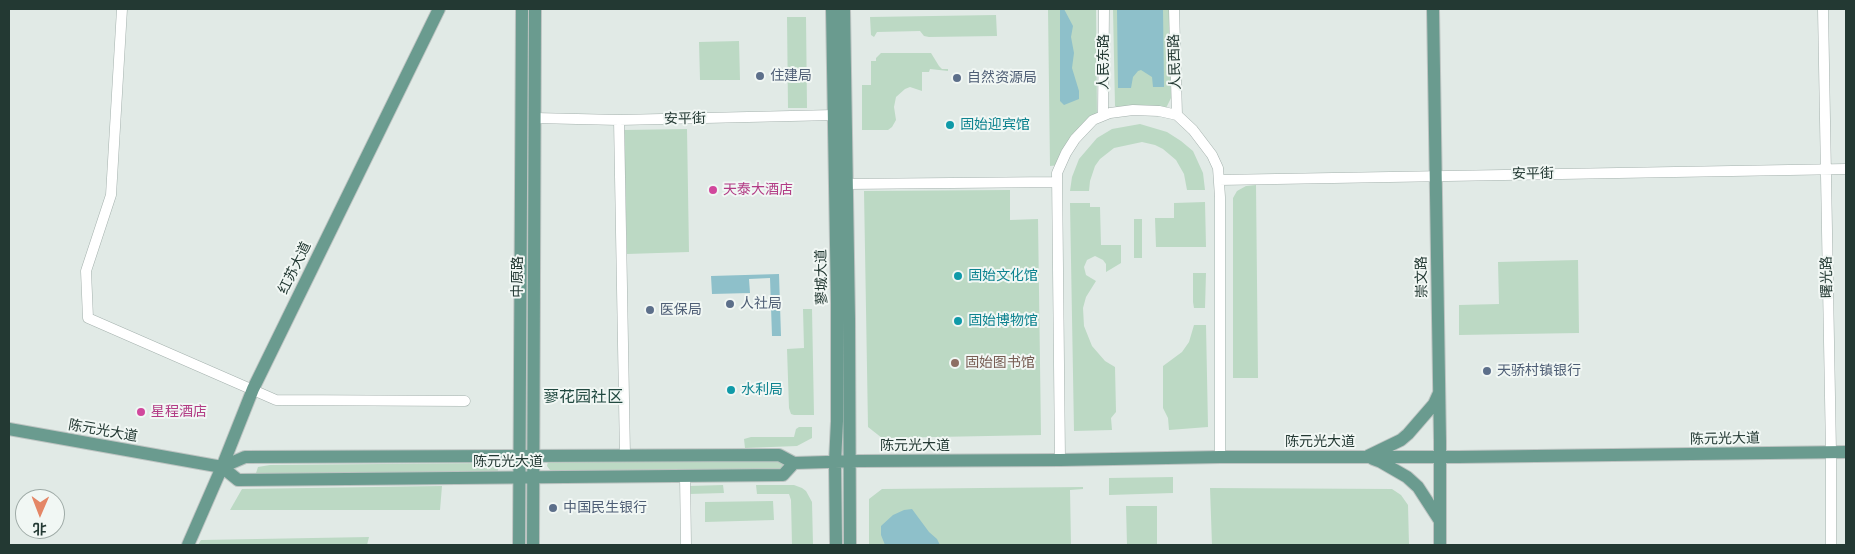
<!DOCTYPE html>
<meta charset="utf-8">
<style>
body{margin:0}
#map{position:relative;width:1855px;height:554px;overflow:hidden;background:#e1eae6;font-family:Rubik,"Noto Sans SC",sans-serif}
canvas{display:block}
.frame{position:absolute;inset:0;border:10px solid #233933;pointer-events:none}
.north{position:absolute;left:15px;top:489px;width:50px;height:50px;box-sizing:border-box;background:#f1f7f4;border:1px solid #9faba7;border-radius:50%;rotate:181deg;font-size:14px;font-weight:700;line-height:20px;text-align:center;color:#233933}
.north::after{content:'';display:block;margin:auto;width:18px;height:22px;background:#e48666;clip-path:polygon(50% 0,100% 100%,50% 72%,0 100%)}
</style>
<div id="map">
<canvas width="1855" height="554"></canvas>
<div class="frame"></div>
<div class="north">北</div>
</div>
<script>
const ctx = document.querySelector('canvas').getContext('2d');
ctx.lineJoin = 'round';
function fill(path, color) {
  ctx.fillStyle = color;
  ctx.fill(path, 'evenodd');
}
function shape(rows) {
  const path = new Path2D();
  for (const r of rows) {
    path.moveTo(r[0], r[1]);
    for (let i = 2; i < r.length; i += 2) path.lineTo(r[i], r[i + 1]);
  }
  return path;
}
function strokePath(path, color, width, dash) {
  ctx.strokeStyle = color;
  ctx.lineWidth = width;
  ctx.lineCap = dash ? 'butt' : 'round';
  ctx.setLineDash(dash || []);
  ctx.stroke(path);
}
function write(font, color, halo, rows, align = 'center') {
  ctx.font = font + ' Rubik,"Noto Sans SC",sans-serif';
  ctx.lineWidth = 4;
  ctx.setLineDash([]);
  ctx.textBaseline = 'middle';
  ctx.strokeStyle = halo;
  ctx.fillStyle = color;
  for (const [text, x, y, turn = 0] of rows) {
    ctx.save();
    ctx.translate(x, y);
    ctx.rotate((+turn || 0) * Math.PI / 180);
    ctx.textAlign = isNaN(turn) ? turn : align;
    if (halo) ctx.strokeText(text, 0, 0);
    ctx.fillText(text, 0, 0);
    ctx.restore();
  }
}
fill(shape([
 [1048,9,1096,9,1097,119,1060,165,1050,166],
 [1113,9,1169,9,1171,98,1166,108,1118,108,1115,106],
 [996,15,997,36,929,37,924,36,920,31,877,32,874,37,871,35,870,17],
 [787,17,806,17,807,108,788,108],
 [739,41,740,80,700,80,699,42],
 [881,53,931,53,939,66,942,69,948,69,948,71,930,69,929,72,922,72,922,91,910,87,905,89,896,97,894,107,896,120,892,127,888,130,862,130,862,85,871,85,871,61,876,61,876,58],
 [1140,124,1167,132,1181,141,1193,151,1203,173,1205,190,1187,190,1184,174,1176,160,1163,149,1155,145,1142,142,1114,148,1100,159,1095,166,1090,181,1089,191,1070,191,1072,177,1079,159,1097,138,1112,129],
 [687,129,689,252,627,254,624,130],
 [1256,185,1258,378,1233,378,1233,198,1237,191,1246,186],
 [1010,190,1010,220,1038,219,1041,435,882,438,868,427,864,191],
 [1205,202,1206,247,1156,247,1155,218,1174,218,1174,203],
 [1070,203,1090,203,1090,207,1100,207,1101,245,1121,245,1121,263,1106,272,1106,264,1103,260,1095,256,1087,260,1084,267,1086,275,1096,281,1086,297,1083,308,1084,326,1092,346,1105,361,1115,367,1116,412,1111,418,1112,430,1074,431],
 [1134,219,1142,219,1142,258,1134,258],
 [1578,260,1579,333,1459,335,1459,305,1499,304,1498,262],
 [1193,273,1206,273,1205,308,1194,308,1193,302],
 [803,309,812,309,814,415,794,415,791,414,789,408,787,349,804,348],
 [1194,325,1206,325,1208,427,1169,430,1168,418,1163,408,1163,366,1182,352,1189,342],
 [799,427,812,427,812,438,797,446,745,448,744,439,751,437,794,437,796,429],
 [778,459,784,464,784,467,779,470,556,471,550,470,547,466,548,461],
 [495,463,499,467,497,473,257,476,256,473,258,467,270,465],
 [1173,477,1173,493,1109,495,1109,478],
 [723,485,724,493,689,494,689,486],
 [756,485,794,485,802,488,806,491,812,502,813,545,792,545,791,500,789,494,757,494],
 [442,486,440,510,230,510,242,489],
 [1083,487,1083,489,1070,490,1071,545,869,545,869,499,882,489],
 [1210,488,1392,489,1401,495,1408,505,1409,545,1212,545],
 [773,501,774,520,705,522,705,502],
 [1126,506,1157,506,1157,545,1127,545],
 [369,537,367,545,198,545,201,540]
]), '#bcd9c4');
fill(shape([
 [1060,9,1064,9,1073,26,1071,37,1074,53,1072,68,1079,91,1079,99,1064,105,1060,101],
 [1117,9,1163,9,1164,87,1153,87,1152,77,1141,70,1138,71,1133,77,1131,88,1118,88],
 [779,274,781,336,772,336,770,278,749,279,750,293,712,294,711,276],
 [912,509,929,532,937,539,940,545,885,545,881,535,881,526,893,515,904,510]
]), '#8ec0ca');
const minor = shape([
 [122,9,111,195,86,271,88,318,276,400,465,401],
 [1174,9,1177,115],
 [1823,9,1831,452,1831,545],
 [1103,115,1104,9],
 [535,118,619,120,834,115],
 [619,120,625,456],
 [1219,180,1846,169],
 [847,184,1056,182],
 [1060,460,1057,173,1066,153,1075,139,1093,120,1110,113,1133,110,1159,111,1177,115,1193,130,1212,155,1218,168,1220,197,1220,457],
 [685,475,686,545]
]);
const major = shape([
 [832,9,837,303,837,421,835,462,836,545],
 [844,9,849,319,850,545],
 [1433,9,1440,441,1440,545],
 [9,429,222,467,238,480,783,475,794,463],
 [1368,456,1401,440,1408,434,1434,404,1439,393],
 [1373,459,1381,462,1407,477,1418,487,1440,521],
 [222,467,245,457,779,455,794,463,859,461,1060,460,1220,457,1458,457,1846,452],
 [188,545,222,467,253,389,439,9],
 [519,545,522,9],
 [533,545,535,9]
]);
strokePath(minor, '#a4b1ad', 11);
strokePath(major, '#bdc4c2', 14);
strokePath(minor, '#fff', 10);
strokePath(major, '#6a9b8f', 12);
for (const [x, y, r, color] of [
 [760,76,5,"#5c6f8a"],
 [957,78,5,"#5c6f8a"],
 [950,125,5,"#0f9aa8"],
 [713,190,5,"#d1479c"],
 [958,276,5,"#0f9aa8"],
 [730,304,5,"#5c6f8a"],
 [650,310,5,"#5c6f8a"],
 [958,321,5,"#0f9aa8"],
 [955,363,5,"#8d6e63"],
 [1487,371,5,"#5c6f8a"],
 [731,390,5,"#0f9aa8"],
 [141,412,5,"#d1479c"],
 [553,508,5,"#5c6f8a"]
]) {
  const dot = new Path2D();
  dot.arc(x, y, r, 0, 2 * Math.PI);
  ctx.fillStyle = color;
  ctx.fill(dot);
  strokePath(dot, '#f1f7f4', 2);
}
write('14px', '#233933', '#f1f7f4', [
 ["人民东路",1104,62,-90],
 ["人民西路",1175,62,-92],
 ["安平街",685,119,-1],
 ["安平街",1533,174,-1],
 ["红苏大道",295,268,-64],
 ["中原路",518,277,-90],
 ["蓼城大道",822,277,-91],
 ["崇文路",1422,277,-91],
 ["曙光路",1827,277,-91],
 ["陈元光大道",103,431,10],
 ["陈元光大道",1725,439,-1],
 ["陈元光大道",1320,442],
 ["陈元光大道",915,446],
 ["陈元光大道",508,462]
]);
write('14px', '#4e5e75', '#f1f7f4', [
 ["住建局",770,76],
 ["自然资源局",967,78],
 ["人社局",740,304],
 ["医保局",660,310],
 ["天骄村镇银行",1497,371],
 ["中国民生银行",563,508]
], 'left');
write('14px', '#0d838f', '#f1f7f4', [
 ["固始迎宾馆",960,125],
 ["固始文化馆",968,276],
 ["固始博物馆",968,321],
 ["水利局",741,390]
], 'left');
write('14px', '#b23c85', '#f1f7f4', [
 ["天泰大酒店",723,190],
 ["星程酒店",151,412]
], 'left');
write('14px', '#785e54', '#f1f7f4', [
 ["固始图书馆",965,363]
], 'left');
write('16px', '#214940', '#f1f7f4', [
 ["蓼花园社区",583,397]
]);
</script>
